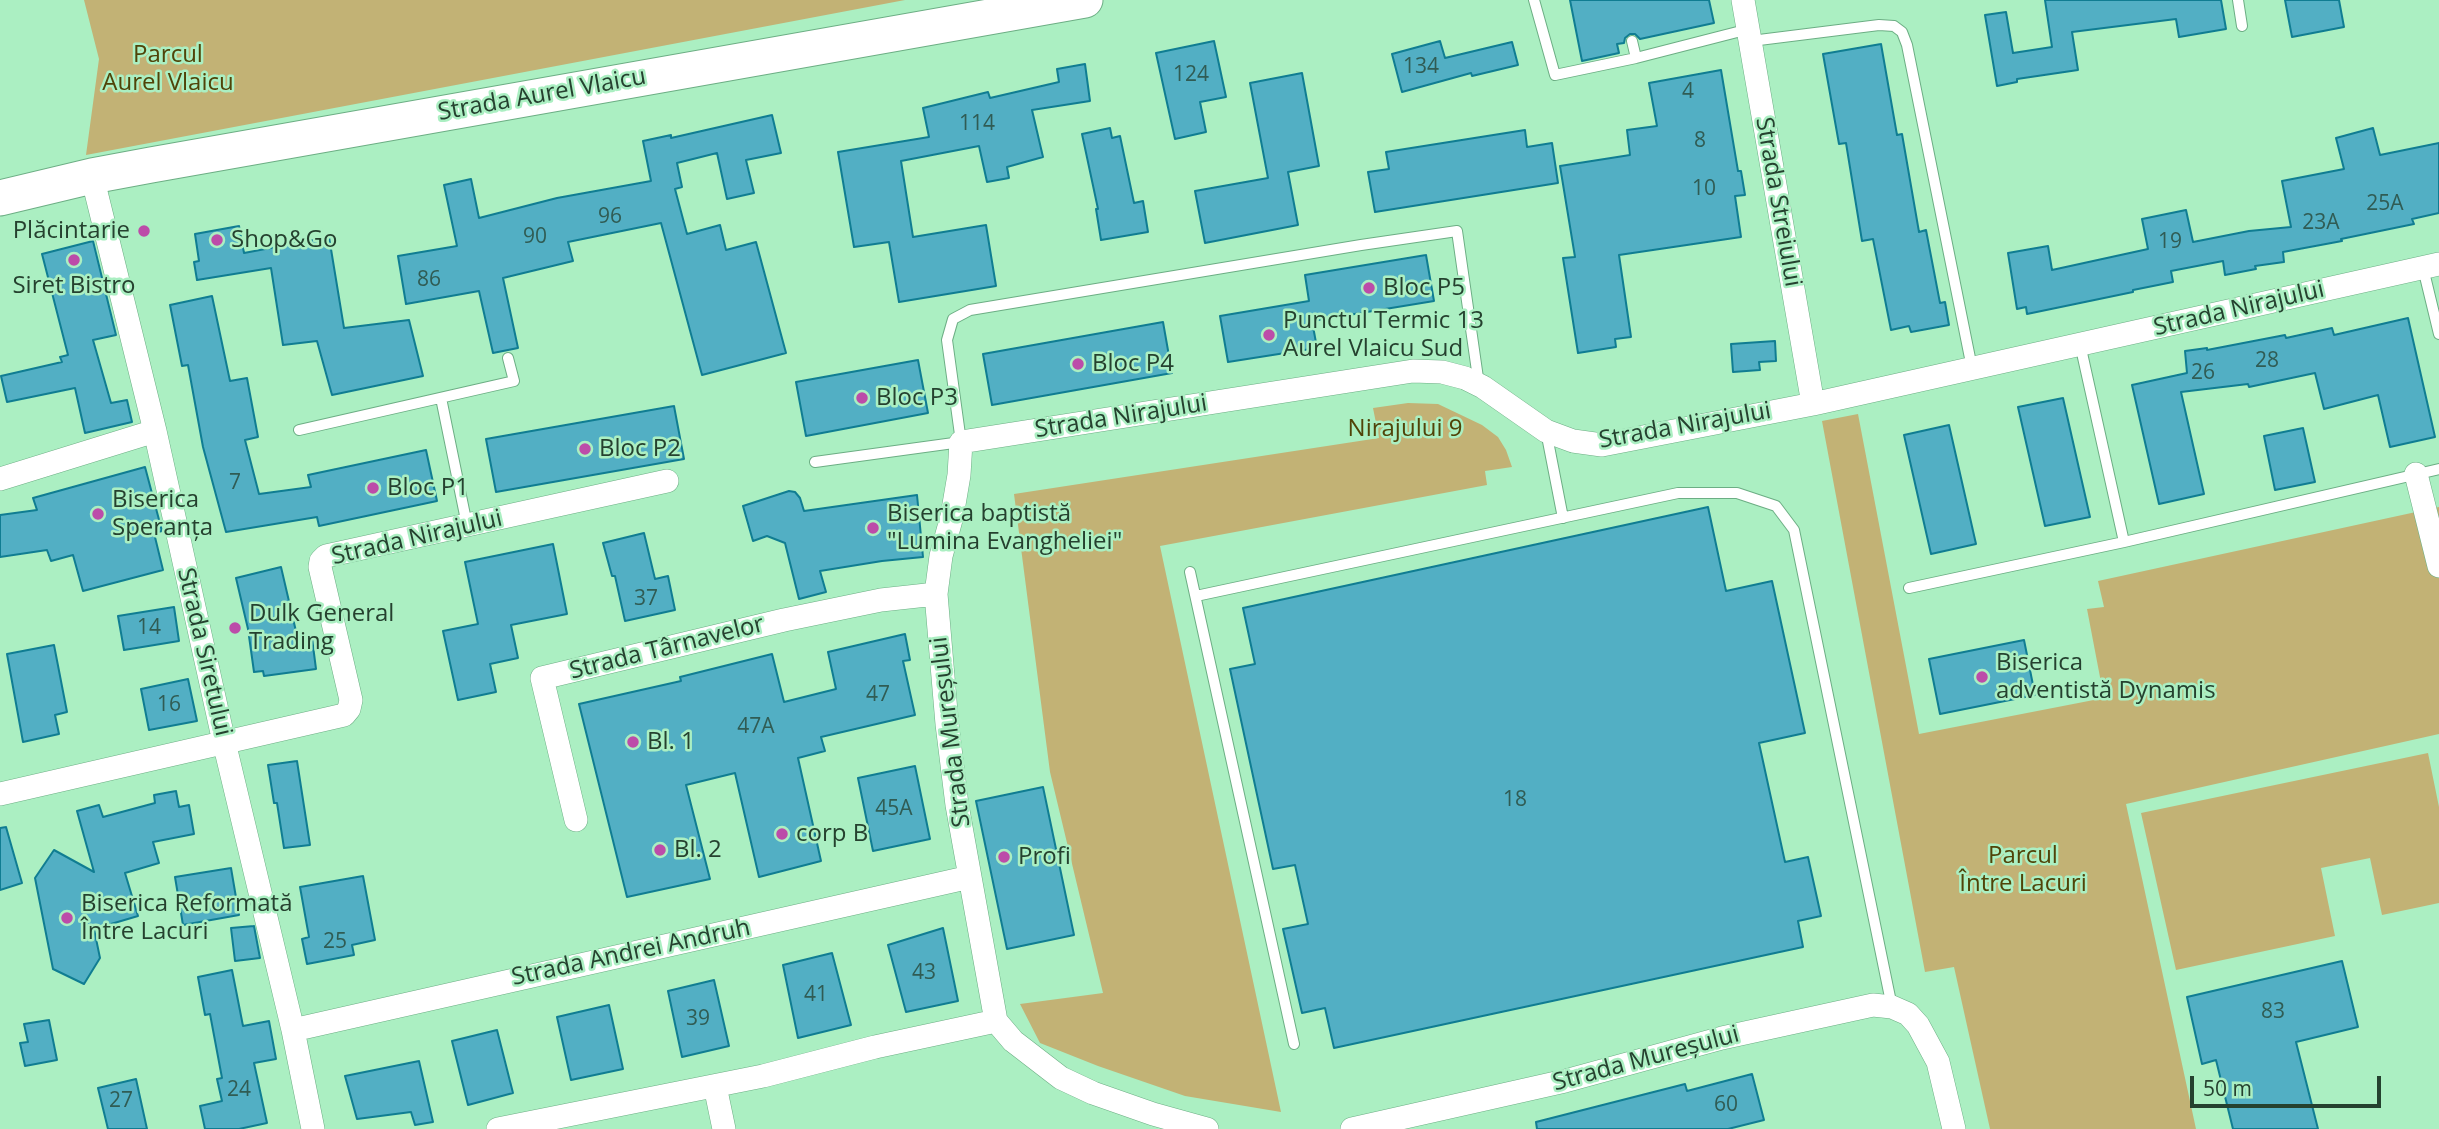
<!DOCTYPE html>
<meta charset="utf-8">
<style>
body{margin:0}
#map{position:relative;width:2439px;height:1129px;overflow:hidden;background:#abefc2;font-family:"Open Sans",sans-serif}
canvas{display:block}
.scale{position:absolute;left:2190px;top:1076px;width:191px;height:32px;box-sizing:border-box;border:4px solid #25412f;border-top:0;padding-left:9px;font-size:21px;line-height:24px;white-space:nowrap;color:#25412f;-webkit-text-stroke:5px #abefc2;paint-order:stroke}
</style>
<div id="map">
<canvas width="2439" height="1129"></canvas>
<div class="scale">50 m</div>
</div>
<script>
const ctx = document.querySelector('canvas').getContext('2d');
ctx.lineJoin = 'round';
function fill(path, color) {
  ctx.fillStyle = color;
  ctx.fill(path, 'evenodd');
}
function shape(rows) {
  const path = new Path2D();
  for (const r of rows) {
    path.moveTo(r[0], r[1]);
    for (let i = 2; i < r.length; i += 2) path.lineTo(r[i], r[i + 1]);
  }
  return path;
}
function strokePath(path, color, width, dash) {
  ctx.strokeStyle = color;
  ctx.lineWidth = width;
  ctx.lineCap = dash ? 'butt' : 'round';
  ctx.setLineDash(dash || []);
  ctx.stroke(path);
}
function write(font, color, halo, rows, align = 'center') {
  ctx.font = font + ' "Open Sans",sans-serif';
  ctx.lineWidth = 5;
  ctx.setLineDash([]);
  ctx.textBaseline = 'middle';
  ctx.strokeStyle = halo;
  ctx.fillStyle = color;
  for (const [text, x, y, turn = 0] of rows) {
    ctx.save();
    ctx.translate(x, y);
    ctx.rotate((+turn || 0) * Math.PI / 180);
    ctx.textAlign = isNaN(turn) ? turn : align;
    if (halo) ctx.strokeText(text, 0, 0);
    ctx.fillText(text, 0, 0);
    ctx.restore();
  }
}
fill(shape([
 [84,0,905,0,86,155,99,59],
 [1408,403,1438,404,1482,425,1498,437,1506,450,1512,467,1485,471,1487,485,1160,546,1281,1112,1185,1096,1098,1066,1040,1043,1020,1004,1103,993,1050,772,1014,494,1379,438,1373,408],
 [1858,414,1919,734,2104,698,2087,609,2104,607,2098,581,2439,507,2439,734,2126,804,2196,1129,1990,1129,1954,967,1925,972,1822,421],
 [2428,753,2439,807,2439,903,2382,915,2370,858,2321,868,2335,936,2176,970,2141,813]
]), '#c2b275');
const building = shape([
 [1570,0,1709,0,1714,23,1640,39,1635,34,1630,34,1625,38,1624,43,1617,44,1619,53,1582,61,1570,0],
 [2045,0,2221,0,2226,29,2179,37,2176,19,2072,32,2078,70,2017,79,2017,82,1997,86,1985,15,2006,12,2013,53,2052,47,2045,0],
 [2285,0,2339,0,2344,27,2292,37,2285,0],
 [1214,41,1226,97,1200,102,1206,132,1175,139,1156,53,1214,41],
 [1440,41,1445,58,1512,42,1518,65,1472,76,1471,73,1402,92,1392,54,1440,41],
 [1881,44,1897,135,1902,134,1919,232,1926,230,1940,303,1945,302,1949,325,1911,332,1909,326,1891,330,1873,239,1862,241,1846,143,1839,144,1823,54,1881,44],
 [1085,64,1090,101,1032,110,1043,157,1007,167,1009,178,987,182,979,146,901,161,913,237,986,225,996,286,899,302,889,242,854,247,838,152,929,137,923,108,988,92,990,98,1059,82,1057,69,1085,64],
 [1721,70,1738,171,1741,171,1745,195,1735,196,1741,237,1619,255,1631,337,1615,339,1616,347,1578,353,1563,258,1575,257,1560,166,1630,155,1627,130,1657,126,1649,83,1721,70],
 [1302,73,1319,166,1288,172,1298,225,1205,243,1195,191,1268,178,1250,83,1302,73],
 [772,115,781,153,746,160,754,193,727,199,717,153,677,163,682,187,675,189,687,234,720,225,726,250,756,242,786,353,702,375,661,223,568,242,573,261,503,278,518,348,493,353,479,291,406,304,398,256,457,246,444,185,471,179,479,218,557,198,651,181,643,141,671,135,671,138,772,115],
 [1110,128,1112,138,1120,136,1134,203,1143,201,1148,232,1101,240,1096,209,1098,209,1082,134,1110,128],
 [2373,128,2380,155,2439,143,2439,213,2412,219,2414,224,2341,239,2342,241,2283,252,2284,262,2255,266,2256,269,2225,275,2223,261,2171,271,2173,282,2133,290,2133,292,2027,314,2026,307,2017,309,2008,253,2048,246,2052,270,2148,249,2142,219,2186,210,2193,242,2249,231,2291,227,2282,181,2344,169,2336,138,2373,128],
 [1525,130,1527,147,1552,143,1558,183,1375,212,1368,172,1389,169,1386,152,1525,130],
 [239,226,244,253,329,237,344,328,409,320,423,376,332,395,317,341,283,345,271,268,197,280,194,262,199,261,195,234,239,226],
 [93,241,116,335,93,340,111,403,127,400,132,422,85,433,75,388,7,402,1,376,62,362,60,357,68,355,42,254,93,241],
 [1426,255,1434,301,1312,321,1317,348,1228,362,1220,316,1309,301,1305,275,1426,255],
 [212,296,230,381,247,378,258,437,245,440,259,494,311,487,308,475,426,450,437,501,319,526,317,517,226,532,203,447,188,365,182,366,170,305,212,296],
 [2408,318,2435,437,2390,447,2378,395,2324,409,2315,373,2249,387,2248,384,2181,392,2204,494,2159,504,2132,385,2187,373,2185,351,2207,348,2207,350,2285,335,2286,338,2332,328,2334,335,2408,318],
 [1163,322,1172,373,992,405,983,354,1163,322],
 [1775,341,1776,361,1759,362,1760,370,1733,372,1731,344,1775,341],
 [918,360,928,413,806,436,796,382,918,360],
 [2063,398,2090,517,2045,526,2018,407,2063,398],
 [674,406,684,459,496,492,486,439,674,406],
 [1949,425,1976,544,1931,554,1904,435,1949,425],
 [2303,428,2315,482,2275,490,2264,436,2303,428],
 [145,467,162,531,154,533,163,570,83,591,73,555,51,561,47,550,0,557,0,515,37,510,33,498,145,467],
 [789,491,795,492,800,498,804,511,917,495,923,557,882,561,820,571,826,592,799,599,785,543,767,536,753,541,743,506,789,491],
 [1708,507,1726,591,1772,581,1805,733,1759,743,1785,862,1808,857,1821,916,1798,921,1803,947,1334,1048,1325,1008,1302,1013,1283,929,1308,924,1295,865,1273,869,1230,669,1255,664,1243,608,1708,507],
 [644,533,655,579,668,576,675,610,625,621,615,576,612,576,603,543,644,533],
 [553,544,567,614,511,625,518,658,490,664,496,692,458,700,443,631,478,624,465,562,553,544],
 [281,567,298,640,312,638,316,669,264,676,263,671,254,672,248,629,236,578,281,567],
 [174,607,179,641,124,650,118,616,174,607],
 [905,634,910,660,903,661,915,715,821,737,825,751,798,758,821,861,759,877,735,773,686,785,710,879,627,897,579,704,681,681,680,677,772,654,784,702,836,689,828,652,905,634],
 [2024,640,2035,695,1940,714,1929,659,2024,640],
 [54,645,67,712,55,715,59,734,23,742,7,654,54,645],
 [188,679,197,721,149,730,141,689,188,679],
 [297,761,310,845,284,848,277,803,274,803,268,765,297,761],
 [915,766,930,839,873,851,858,778,915,766],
 [1043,787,1074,935,1007,949,976,801,1043,787],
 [176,791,179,807,189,805,194,834,153,842,159,863,125,873,138,916,94,929,100,958,84,984,53,969,35,878,54,850,94,872,77,811,99,805,103,817,155,803,154,795,176,791],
 [6,827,22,883,0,890,0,828,6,827],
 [231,868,239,915,183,925,175,877,231,868],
 [363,876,375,940,352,945,354,955,307,964,302,939,309,937,300,887,363,876],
 [254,926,260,958,235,961,231,928,254,926],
 [943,928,958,1001,906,1012,888,945,943,928],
 [832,953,851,1025,798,1038,783,965,832,953],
 [2342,961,2358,1027,2296,1042,2318,1129,2233,1129,2216,1060,2202,1064,2187,997,2342,961],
 [232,970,243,1026,269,1021,276,1059,254,1063,267,1123,239,1129,205,1129,200,1106,222,1101,217,1079,222,1078,210,1014,205,1015,198,977,232,970],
 [714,980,729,1046,682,1057,668,991,714,980],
 [609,1005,623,1069,571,1080,557,1017,609,1005],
 [49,1020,57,1060,25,1066,20,1043,28,1042,24,1024,49,1020],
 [497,1030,513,1093,468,1105,452,1041,497,1030],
 [419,1061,433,1122,415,1125,411,1112,357,1119,345,1076,419,1061],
 [1752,1074,1764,1120,1728,1129,1537,1129,1536,1122,1685,1084,1687,1091,1752,1074],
 [136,1079,147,1129,108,1129,98,1088,136,1079]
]);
fill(building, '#52afc4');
strokePath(building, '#107d92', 2);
const lane = shape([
 [1534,0,1555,75,1636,58,1749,29],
 [2238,0,2242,26],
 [1632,41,1636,58],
 [1751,41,1879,25,1894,26,1902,32,1907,45,1972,368],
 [2423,268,2439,334],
 [2080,344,2124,542],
 [441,398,467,525],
 [299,430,514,381,508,358],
 [1546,431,1563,518],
 [815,462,961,442,947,340,953,319,970,310,1361,245,1457,231,1479,385],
 [1190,572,1294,1044],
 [1909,588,2124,542,2439,469],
 [1196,596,1678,493,1737,493,1776,506,1794,530,1892,1007]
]);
const street = shape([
 [1743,0,1813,404],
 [92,176,155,431,224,742,293,1030,313,1129],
 [2416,474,2439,566],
 [0,479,155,431],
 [0,794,344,715,349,709,351,700,320,567,321,561,326,556,667,481],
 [576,820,542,678,784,620,881,600,936,594],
 [293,1030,970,877],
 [715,1086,724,1129],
 [498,1129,763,1076,875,1047,996,1021],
 [1207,1129,1153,1114,1093,1093,1061,1078,1013,1041,996,1021,957,805,947,724,936,594,941,556,952,516,959,475,961,442,1413,371,1442,372,1465,378,1483,387,1546,431,1573,441,1602,445,1813,404,2439,264],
 [1352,1129,1565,1081,1722,1038,1873,1005,1892,1007,1908,1014,1918,1025,1938,1062,1954,1129]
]);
const primary = shape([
 [0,198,92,176,151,165,1085,0]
]);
strokePath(lane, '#6cae84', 12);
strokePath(street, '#6cae84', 24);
strokePath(primary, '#6cae84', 37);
strokePath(lane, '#fff', 10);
strokePath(street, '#fff', 23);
strokePath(primary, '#fff', 35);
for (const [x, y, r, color] of [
 [144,231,7,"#bc4ca9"],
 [217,240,7,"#bc4ca9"],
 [74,260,7,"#bc4ca9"],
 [1369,288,7,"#bc4ca9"],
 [1269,335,7,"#bc4ca9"],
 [1078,364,7,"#bc4ca9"],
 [862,398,7,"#bc4ca9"],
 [585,449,7,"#bc4ca9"],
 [373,488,7,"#bc4ca9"],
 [98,514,7,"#bc4ca9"],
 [873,528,7,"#bc4ca9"],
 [235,628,7,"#bc4ca9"],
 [1982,677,7,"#bc4ca9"],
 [633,742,7,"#bc4ca9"],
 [782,834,7,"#bc4ca9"],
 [660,850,7,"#bc4ca9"],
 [1004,857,7,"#bc4ca9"],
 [67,918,7,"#bc4ca9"]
]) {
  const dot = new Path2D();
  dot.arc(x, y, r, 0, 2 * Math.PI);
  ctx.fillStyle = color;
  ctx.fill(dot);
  strokePath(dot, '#abefc2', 2.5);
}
write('21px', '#305c54', null, [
 ["134",1421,67],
 ["124",1191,75],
 ["4",1688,92],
 ["114",977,124],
 ["8",1700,141],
 ["10",1704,189],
 ["25A",2385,204],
 ["96",610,217],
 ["23A",2321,223],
 ["90",535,237],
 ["19",2170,242],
 ["86",429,280],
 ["28",2267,361],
 ["26",2203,373],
 ["7",235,483],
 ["37",646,599],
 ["14",149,628],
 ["47",878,695],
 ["16",169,705],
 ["47A",756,727],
 ["18",1515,800],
 ["45A",894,809],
 ["25",335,942],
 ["43",924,973],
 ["41",816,995],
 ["83",2273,1012],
 ["39",698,1019],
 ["24",239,1090],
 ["27",121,1101],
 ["60",1726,1105]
]);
write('24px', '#504308', '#abefc2', [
 ["Parcul",168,55],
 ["Aurel Vlaicu",168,83],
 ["Nirajului 9",1405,429],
 ["Parcul",2023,856],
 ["Între Lacuri",2023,884]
]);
write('24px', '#25412f', '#abefc2', [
 ["Strada Aurel Vlaicu",542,95,-10],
 ["Strada Streiului",1778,202,80],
 ["Strada Nirajului",2239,309,-13],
 ["Strada Nirajului",1121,417,-9],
 ["Strada Nirajului",1685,426,-10],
 ["Strada Nirajului",417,538,-13],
 ["Strada Târnavelor",667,648,-14],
 ["Strada Siretului",204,652,77],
 ["Strada Mureșului",951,732,-97],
 ["Strada Andrei Andruh",631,953,-12],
 ["Strada Mureșului",1646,1059,-15]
]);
write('24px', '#25412f', '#abefc2', [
 ["Plăcintarie",130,231,"right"],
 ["Shop&Go",231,240],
 ["Siret Bistro",74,286,"center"],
 ["Bloc P5",1383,288],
 ["Punctul Termic 13",1283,321],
 ["Aurel Vlaicu Sud",1283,349],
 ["Bloc P4",1092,364],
 ["Bloc P3",876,398],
 ["Bloc P2",599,449],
 ["Bloc P1",387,488],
 ["Biserica",112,500],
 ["Speranța",112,528],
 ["Biserica baptistă",887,514],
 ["\"Lumina Evangheliei\"",887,542],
 ["Dulk General",249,614],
 ["Trading",249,642],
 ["Biserica",1996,663],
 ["adventistă Dynamis",1996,691],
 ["Bl. 1",647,742],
 ["corp B",796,834],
 ["Bl. 2",674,850],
 ["Profi",1018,857],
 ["Biserica Reformată",81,904],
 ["Între Lacuri",81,932]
], 'left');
</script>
